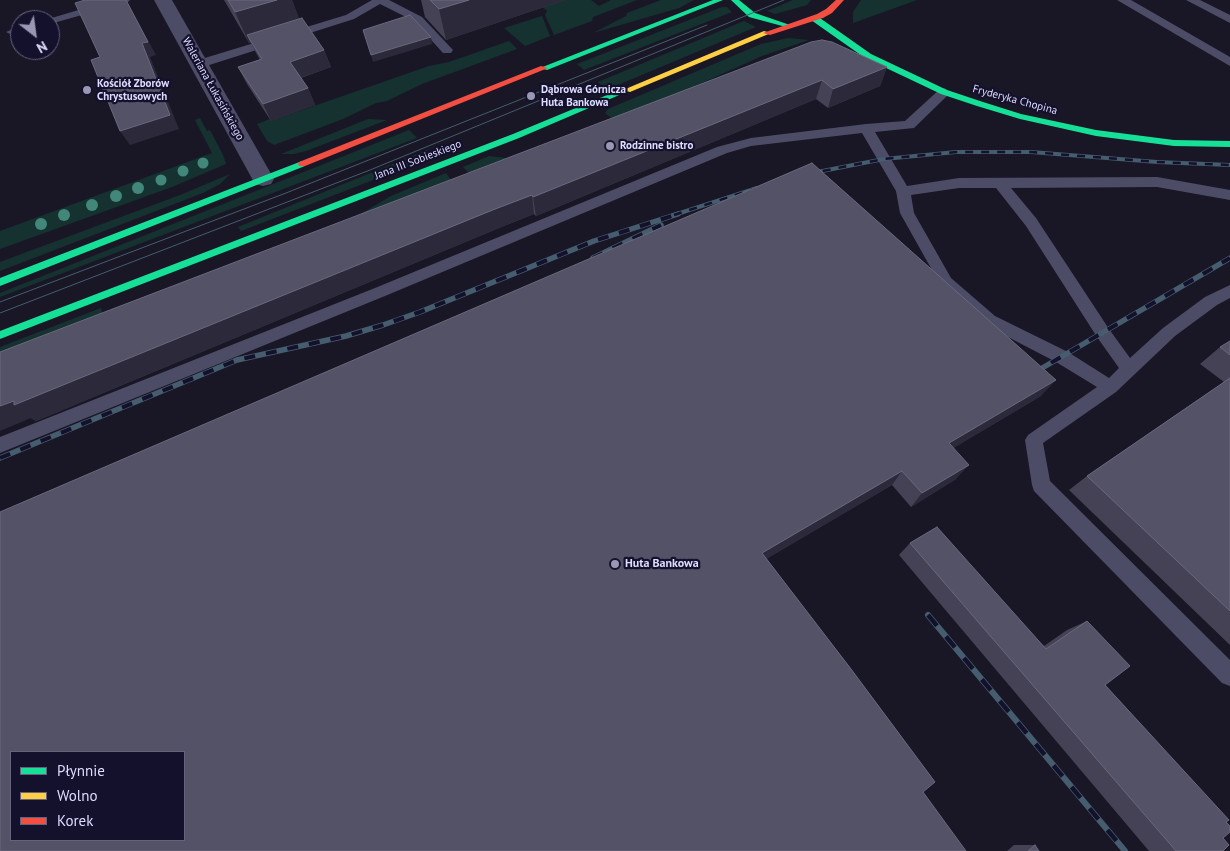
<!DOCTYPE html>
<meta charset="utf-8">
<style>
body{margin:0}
#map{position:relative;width:1230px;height:851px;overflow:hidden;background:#191726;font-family:"PT Sans",sans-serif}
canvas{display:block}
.legend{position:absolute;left:10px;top:751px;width:175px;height:90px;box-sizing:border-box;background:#14112c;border:1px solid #656280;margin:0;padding:6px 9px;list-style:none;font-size:15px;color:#dedcff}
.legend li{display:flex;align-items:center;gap:10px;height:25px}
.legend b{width:25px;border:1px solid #656280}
.north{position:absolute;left:10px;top:10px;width:50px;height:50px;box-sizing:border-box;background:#14112c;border:1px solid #656280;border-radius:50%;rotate:150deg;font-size:14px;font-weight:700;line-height:20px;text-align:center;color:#dedcff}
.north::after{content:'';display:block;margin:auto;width:18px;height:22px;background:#9997b3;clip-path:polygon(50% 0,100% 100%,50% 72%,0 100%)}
</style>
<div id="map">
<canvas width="1230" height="851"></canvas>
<ul class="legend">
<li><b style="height:6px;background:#16e098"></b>Płynnie</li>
<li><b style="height:6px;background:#ffcf43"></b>Wolno</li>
<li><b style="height:6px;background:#f24e42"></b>Korek</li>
</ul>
<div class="north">N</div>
</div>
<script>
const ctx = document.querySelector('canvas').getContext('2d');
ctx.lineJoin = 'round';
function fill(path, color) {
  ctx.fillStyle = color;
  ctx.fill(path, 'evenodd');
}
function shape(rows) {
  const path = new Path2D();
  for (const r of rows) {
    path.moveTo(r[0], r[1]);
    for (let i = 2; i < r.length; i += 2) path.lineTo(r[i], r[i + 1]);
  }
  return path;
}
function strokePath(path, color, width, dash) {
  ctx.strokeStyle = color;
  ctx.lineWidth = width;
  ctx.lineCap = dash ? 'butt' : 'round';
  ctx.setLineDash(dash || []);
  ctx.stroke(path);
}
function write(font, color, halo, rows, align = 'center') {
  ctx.font = font + ' "PT Sans",sans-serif';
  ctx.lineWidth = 4.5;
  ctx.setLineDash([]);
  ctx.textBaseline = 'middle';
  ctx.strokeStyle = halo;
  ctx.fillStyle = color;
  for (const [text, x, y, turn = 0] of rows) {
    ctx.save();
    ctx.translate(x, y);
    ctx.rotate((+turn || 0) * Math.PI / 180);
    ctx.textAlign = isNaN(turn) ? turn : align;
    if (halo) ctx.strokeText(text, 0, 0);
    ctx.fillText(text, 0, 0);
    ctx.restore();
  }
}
fill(shape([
 [536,0,591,0,599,6,611,0,637,0,593,17,592,21,554,35,545,15,547,11],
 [661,0,694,0,679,8,593,33,626,16,627,13],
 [793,0,811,0,807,5,775,14,767,11],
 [861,0,917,0,853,23,853,12],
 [722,7,727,7,732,12,584,70,577,64],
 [542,16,550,36,525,46,504,28],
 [744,21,756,27,606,90,598,82],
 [788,38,809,40,762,56,622,119,610,117,605,113,608,109,761,44],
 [509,41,517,49,422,84,387,101,376,103,343,119,274,145,267,141,257,124,270,119,271,121,429,66,449,62],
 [200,118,207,131,210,130,223,155,226,164,172,187,0,249,0,231,212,153,195,120],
 [368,119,387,120,306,151,294,154,281,154],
 [409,130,417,138,0,297,0,293],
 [427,150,433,157,241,231,238,227],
 [489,156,523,160,469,173,463,167],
 [446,173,451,180,357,216,391,196],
 [230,174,220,184,203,193,0,271,0,262,180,195],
 [101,308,103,316,0,356,0,347]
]), '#153231');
fill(shape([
 [112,0,130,0,128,2,50,24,50,20,45,20,112,0],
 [372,0,389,0,422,17,453,50,451,53,443,53,414,21,380,4,354,19,203,67,195,67,193,64,195,61,346,15,372,0],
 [1117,0,1131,0,1230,57,1230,66,1117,0],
 [1186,0,1200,0,1230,15,1230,23,1186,0],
 [20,26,20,33,12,35,6,32,20,26],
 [944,88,950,92,948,95,914,128,875,132,907,186,959,178,1157,177,1230,190,1230,200,1157,187,1011,188,1036,218,1109,329,1130,358,1163,328,1205,297,1230,285,1230,298,1217,305,1175,336,1116,392,1043,443,1050,481,1230,660,1230,686,1222,683,1034,491,1032,485,1025,440,1028,435,1097,387,1056,362,983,324,941,286,900,213,896,191,862,133,751,146,727,153,385,296,0,453,0,437,375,288,717,147,751,138,866,124,905,121,940,89,944,88],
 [959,188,996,188,1026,226,1097,337,1119,368,1109,378,1068,352,995,316,951,278,914,213,911,195,959,188]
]), '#4c4c66');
fill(shape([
 [154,0,172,0,274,179,271,184,263,186,255,184,154,0]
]), '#4c4c66');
fill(shape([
 [713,0,723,0,547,70,540,68,713,0],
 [731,0,739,0,755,13,790,25,786,27,749,17,731,0],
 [811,16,817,16,871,54,947,90,983,102,1021,114,1096,130,1174,140,1230,141,1230,147,1174,146,1096,136,1020,119,977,106,941,94,865,58,811,20,811,16],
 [624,88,631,90,519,138,0,339,0,331,513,134,624,88],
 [302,161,305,162,305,166,0,286,0,278,302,161]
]), '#16e098');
fill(shape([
 [764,31,771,33,630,92,623,90,764,31]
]), '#ffcf43');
fill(shape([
 [836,0,844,0,832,13,823,18,770,35,763,33,817,14,826,9,836,0],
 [541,66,548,68,305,166,299,166,298,164,299,162,541,66]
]), '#f24e42');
strokePath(shape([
 [0,302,286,193,707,25],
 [0,313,370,170,784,0]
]), '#455d6e', 1);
const railFar2 = shape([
 [807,174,884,159,956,152,1031,152,1157,162,1230,165],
 [674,215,757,188]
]);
const railFar1 = shape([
 [593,258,661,225],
 [1032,374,1230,258],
 [0,458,237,360,346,336,383,325,420,312,594,241,678,214]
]);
const rail = shape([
 [928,615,1125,851]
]);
strokePath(railFar2, '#455d6e', 4);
strokePath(railFar1, '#455d6e', 5.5);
strokePath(rail, '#455d6e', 6);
strokePath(railFar2, '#14112c', 2.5, [8]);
strokePath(railFar1, '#14112c', 4, [11]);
strokePath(rail, '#14112c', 4.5, [14]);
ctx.fillStyle = '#42877a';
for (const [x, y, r] of [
 [203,163,5.5],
 [183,171,5.5],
 [161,180,5.5],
 [138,188,6],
 [116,196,6],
 [92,205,6],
 [64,215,6],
 [41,224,6]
]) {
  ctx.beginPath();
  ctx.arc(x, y, r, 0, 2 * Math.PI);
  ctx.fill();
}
fill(shape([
 [224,0,292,0,299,19,324,50,331,67,301,78,308,88,315,105,271,121,247,84,238,67,260,60,250,42,249,43],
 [421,0,565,0,446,40,425,17],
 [811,42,887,67,880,86,828,108,816,99,536,216,534,214,499,228,36,421,31,418],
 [1230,341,1230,645,1069,490,1087,476,1224,382,1200,364,1220,347],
 [1041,396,953,448,956,479,911,507,892,485,766,559,923,792,0,851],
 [910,543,1044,646,1067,630,1087,621,1105,685,1226,822,1223,838,1223,851,1149,851,899,555],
 [1014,845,1035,845,1039,851,1007,851]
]), '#444254');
fill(shape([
 [126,0,156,55,150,57,179,129,130,145,120,131,142,43],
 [277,0,292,0,302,26,247,35,250,42,249,43,235,12],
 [469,0,565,0,446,40,439,9],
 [431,37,432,44,373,62,371,55],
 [324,50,331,67,297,79,290,62],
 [887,67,880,86,828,108,833,89],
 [822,80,816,99,536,216,533,197],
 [308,88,315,105,271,121,263,104],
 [532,195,534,214,499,228,36,421,31,418,0,431,0,406],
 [1056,380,1041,396,937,458,949,443],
 [969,465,956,479,911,507,922,493],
 [902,471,892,485,756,565,762,553]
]), '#2c2a3a');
const building = shape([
 [85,0,126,0,148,42,142,43,170,115,120,131,91,60,100,57,75,3,85,0],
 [228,0,277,0,235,12,228,0],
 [430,0,469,0,439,9,430,0],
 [410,15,431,37,371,55,363,30,410,15],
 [302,18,324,50,290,62,308,88,263,104,238,67,262,59,247,35,302,18],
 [822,40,832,42,887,67,833,89,822,80,533,197,532,195,495,209,14,405,14,401,0,406,0,352,811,42,822,40],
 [812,163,1056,380,949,443,969,465,922,493,902,471,762,553,851,669,935,782,923,792,966,851,0,851,0,512,812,163],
 [11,752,184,752,184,840,11,840,11,752],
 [1230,341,1230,355,1220,347,1230,341],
 [1230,378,1230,611,1087,476,1230,378],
 [937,527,1046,649,1087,621,1130,666,1105,685,1229,820,1226,822,1230,826,1230,832,1223,838,1229,845,1223,851,1176,851,910,543,937,527],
 [1035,845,1039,851,1028,851,1035,845]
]);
fill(building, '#545266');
strokePath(building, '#6a687e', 1);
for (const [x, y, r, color] of [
 [87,90,5,"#9997b3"],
 [531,96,5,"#9997b3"],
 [610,146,5,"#9997b3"],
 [615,564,5,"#9997b3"]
]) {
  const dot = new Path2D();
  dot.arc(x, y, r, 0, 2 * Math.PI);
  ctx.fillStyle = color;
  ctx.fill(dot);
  strokePath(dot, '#14112c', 2);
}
write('bold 11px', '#dedcff', '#14112c', [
 ["Kościół Zborów",97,84],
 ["Chrystusowych",97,97],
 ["Dąbrowa Górnicza",541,90],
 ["Huta Bankowa",541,103],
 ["Rodzinne bistro",620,146]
], 'left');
write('11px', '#dedcff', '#14112c', [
 ["Waleriana Łukasińskiego",213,89,61],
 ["Fryderyka Chopina",1015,100,15],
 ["Jana III Sobieskiego",418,160,-21]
]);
write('bold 12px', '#dedcff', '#14112c', [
 ["Huta Bankowa",625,564]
], 'left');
</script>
